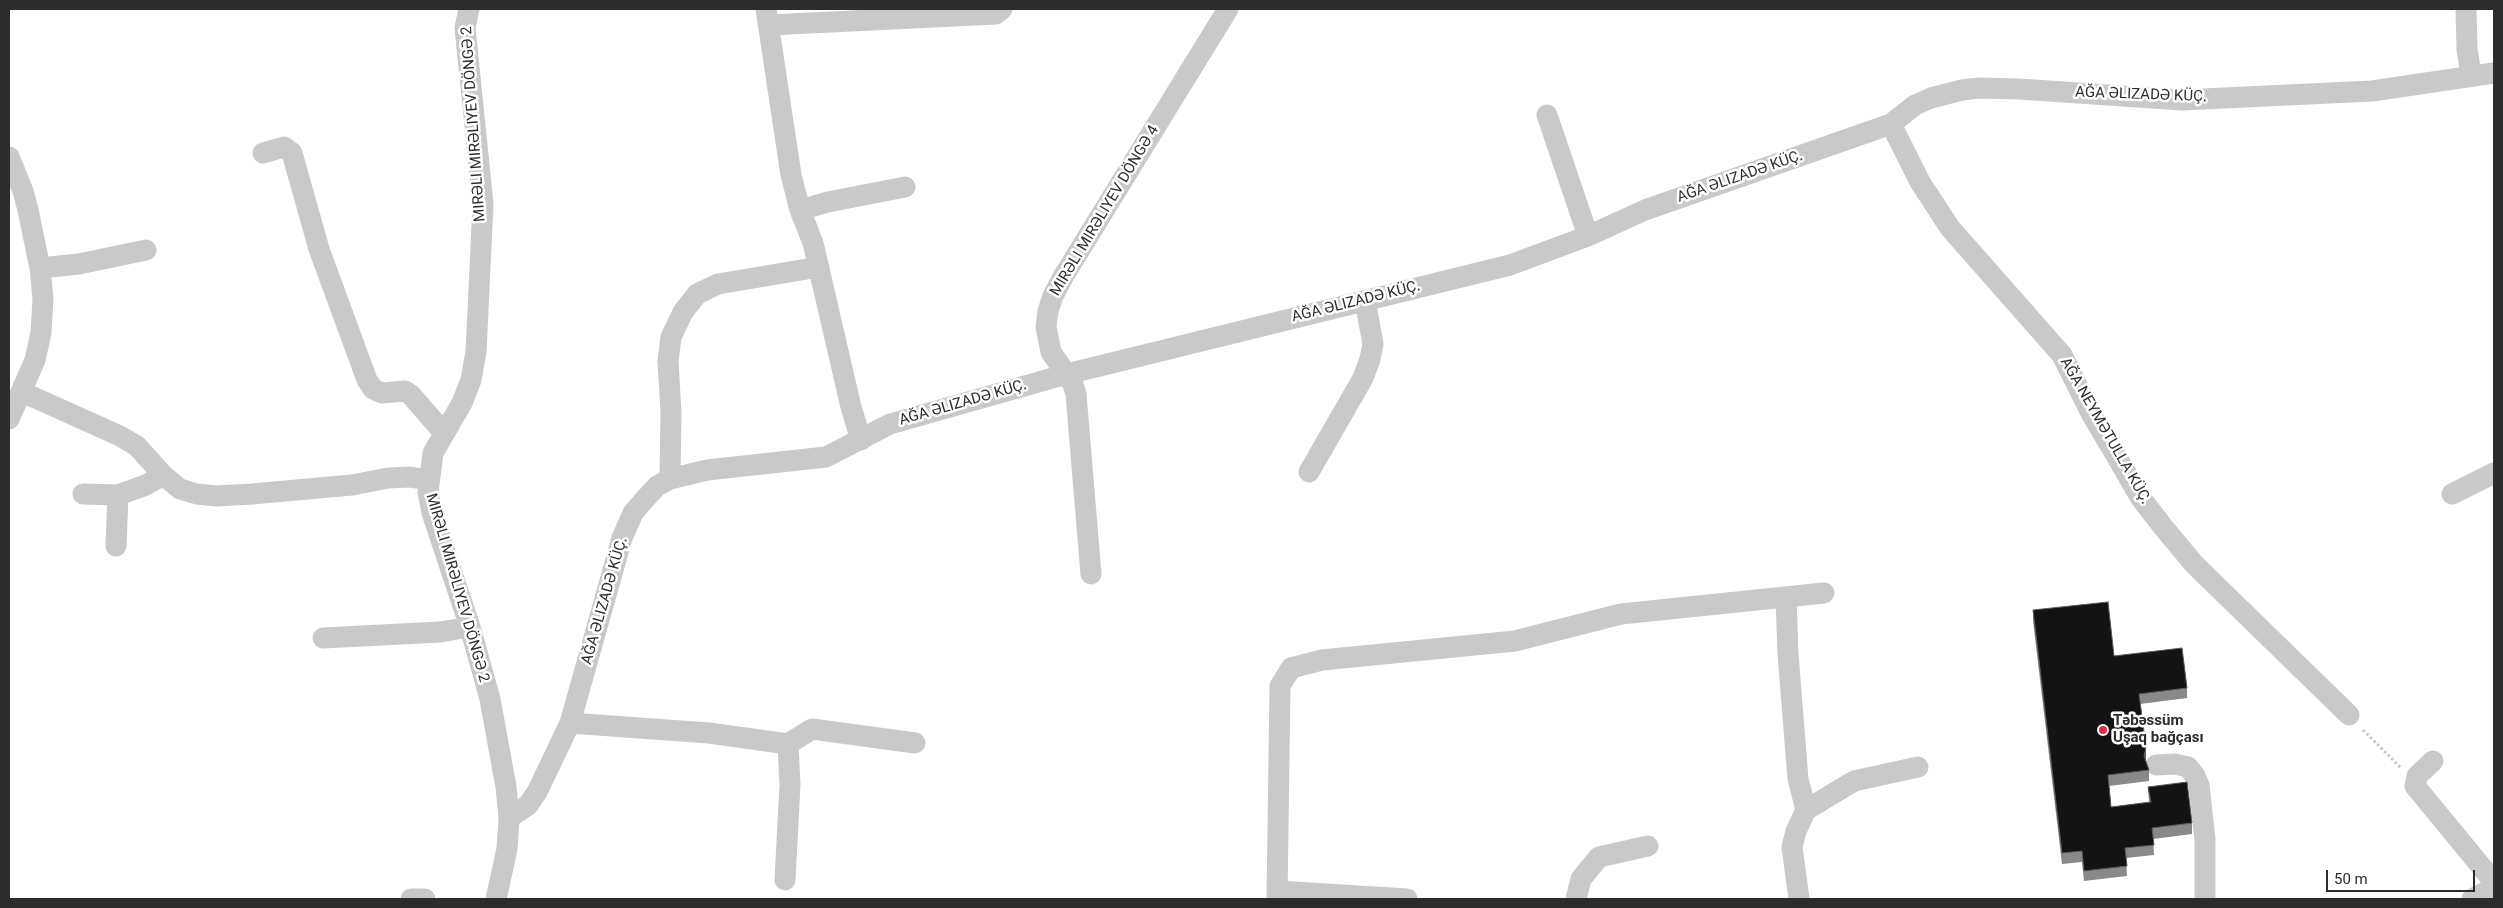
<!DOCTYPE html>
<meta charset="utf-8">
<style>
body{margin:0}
#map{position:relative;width:2503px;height:908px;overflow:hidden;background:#fff;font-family:Roboto,sans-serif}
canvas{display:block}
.frame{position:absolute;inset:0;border:10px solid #2c2c2c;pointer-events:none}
.scale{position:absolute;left:2326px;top:870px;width:149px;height:22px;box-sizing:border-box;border:2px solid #2c2c2c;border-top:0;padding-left:6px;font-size:15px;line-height:18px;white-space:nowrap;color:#2c2c2c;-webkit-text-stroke:4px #fff;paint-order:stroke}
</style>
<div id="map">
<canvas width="2503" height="908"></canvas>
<div class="frame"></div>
<div class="scale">50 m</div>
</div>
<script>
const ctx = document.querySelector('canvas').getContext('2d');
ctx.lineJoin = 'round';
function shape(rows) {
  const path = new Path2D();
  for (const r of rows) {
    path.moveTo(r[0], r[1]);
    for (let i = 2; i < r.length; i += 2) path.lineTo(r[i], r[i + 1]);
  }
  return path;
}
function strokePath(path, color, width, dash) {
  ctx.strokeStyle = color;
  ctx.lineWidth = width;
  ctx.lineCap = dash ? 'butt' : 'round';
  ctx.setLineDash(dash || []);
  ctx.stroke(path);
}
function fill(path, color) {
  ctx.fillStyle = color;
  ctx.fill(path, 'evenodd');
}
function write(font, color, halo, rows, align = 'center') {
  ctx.font = font + ' Roboto,sans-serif';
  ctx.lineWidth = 5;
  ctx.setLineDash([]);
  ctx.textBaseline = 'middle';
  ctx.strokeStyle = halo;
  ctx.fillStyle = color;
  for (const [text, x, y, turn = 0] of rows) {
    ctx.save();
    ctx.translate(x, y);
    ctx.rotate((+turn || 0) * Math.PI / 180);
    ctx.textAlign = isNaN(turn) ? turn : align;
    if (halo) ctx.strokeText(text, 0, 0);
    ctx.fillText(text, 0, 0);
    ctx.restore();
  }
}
strokePath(shape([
 [2363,730,2401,768]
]), '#c9c9c9', 3, [2.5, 2.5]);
strokePath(shape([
 [469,9,465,28,483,204,476,352,471,380,462,403,433,453,428,492,432,513,470,627,490,699,506,787,509,818],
 [766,9,791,175,800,210,813,243,851,407,861,440],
 [2466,9,2467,49,2471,75],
 [769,25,996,14,1002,9],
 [1547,115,1588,236],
 [1891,124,1920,182,1950,228,2062,355,2092,415,2118,459,2140,497,2164,528,2194,564,2349,715],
 [263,153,284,147,292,153,319,249,367,380,373,389,382,393,405,391,411,395,444,433],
 [9,157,23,191,28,210,40,268,43,299,41,333,35,360,9,419],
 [800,210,828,202,905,187],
 [40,268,79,264,146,250],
 [22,392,120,436,137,446,163,475,180,489,197,494,216,496,252,494,352,485,388,478,410,477,428,480],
 [1309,472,1363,378,1370,359,1373,344,1365,300],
 [670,479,671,413,668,361,671,337,683,312,697,294,718,284,819,267],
 [83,494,118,495],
 [2452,494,2494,473],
 [116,546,118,495,146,485,163,475],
 [1091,574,1076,394,1073,384,1051,352,1046,327,1048,311,1053,296,1063,277,1228,9],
 [1786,597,1788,654,1798,779,1806,810,1796,831,1792,847,1799,899],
 [323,638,440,632,470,627],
 [570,723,709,733,788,744,812,729,915,743],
 [2433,761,2417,776,2415,786,2494,882],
 [2156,765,2175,764,2188,767,2195,776,2199,785,2205,840,2205,899],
 [1806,810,1854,781,1918,767],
 [785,880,790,785,788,744],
 [1278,891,1407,899],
 [411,899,425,899],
 [496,899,507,849,509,818,528,805,537,792,570,723,622,538,633,513,645,499,657,486,670,479,707,470,826,457,890,424,1067,374,1510,265,1588,236,1645,210,1891,124,1915,105,1931,98,1962,90,1979,88,2019,89,2182,100,2372,91,2494,73],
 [1277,899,1280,686,1291,668,1322,660,1515,641,1621,614,1824,593],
 [1576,899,1581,879,1599,857,1648,846],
 [2472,899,2494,888]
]), '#c9c9c9', 21);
fill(shape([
 [2033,610,2114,656,2187,688,2187,698,2140,704,2146,758,2145,760,2149,770,2149,781,2109,786,2111,807,2149,802,2148,787,2192,823,2192,834,2153,839,2154,855,2126,858,2127,876,2084,881,2082,862,2062,864,2033,621]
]), '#898989');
fill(shape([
 [2146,747,2146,758,2144,766,2144,756]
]), '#5a5a5a');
const building = shape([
 [2108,602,2114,656,2182,648,2187,688,2139,694,2146,747,2144,756,2149,770,2108,775,2111,807,2151,802,2148,787,2187,782,2192,823,2152,828,2154,845,2125,848,2127,866,2084,871,2082,851,2062,853,2033,610,2108,602]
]);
fill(building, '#131313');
strokePath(building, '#5a5a5a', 1);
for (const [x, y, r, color] of [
 [2103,730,5,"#e22e48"]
]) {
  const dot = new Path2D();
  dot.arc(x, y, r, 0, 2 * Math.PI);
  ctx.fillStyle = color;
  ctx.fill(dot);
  strokePath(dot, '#fff', 2);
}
write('15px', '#2c2c2c', '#fff', [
 ["AĞA ƏLIZADƏ KÜÇ.",2141,95,2],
 ["MIRƏLI MIRƏLIYEV DÖNGƏ 2",474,124,-94],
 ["AĞA ƏLIZADƏ KÜÇ.",1740,177,-19],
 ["MIRƏLI MIRƏLIYEV DÖNGƏ 4",1105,211,-59],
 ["AĞA ƏLIZADƏ KÜÇ.",1356,302,-14],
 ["AĞA ƏLIZADƏ KÜÇ.",963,403,-16],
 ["AĞA NEYMƏTULLA KÜÇ.",2105,431,60],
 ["MIRƏLI MIRƏLIYEV DÖNGƏ 2",457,588,74],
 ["AĞA ƏLIZADƏ KÜÇ.",605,601,-74]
]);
write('bold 15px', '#2c2c2c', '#fff', [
 ["Təbəssüm",2113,721],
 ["Uşaq bağçası",2113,738]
], 'left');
</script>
